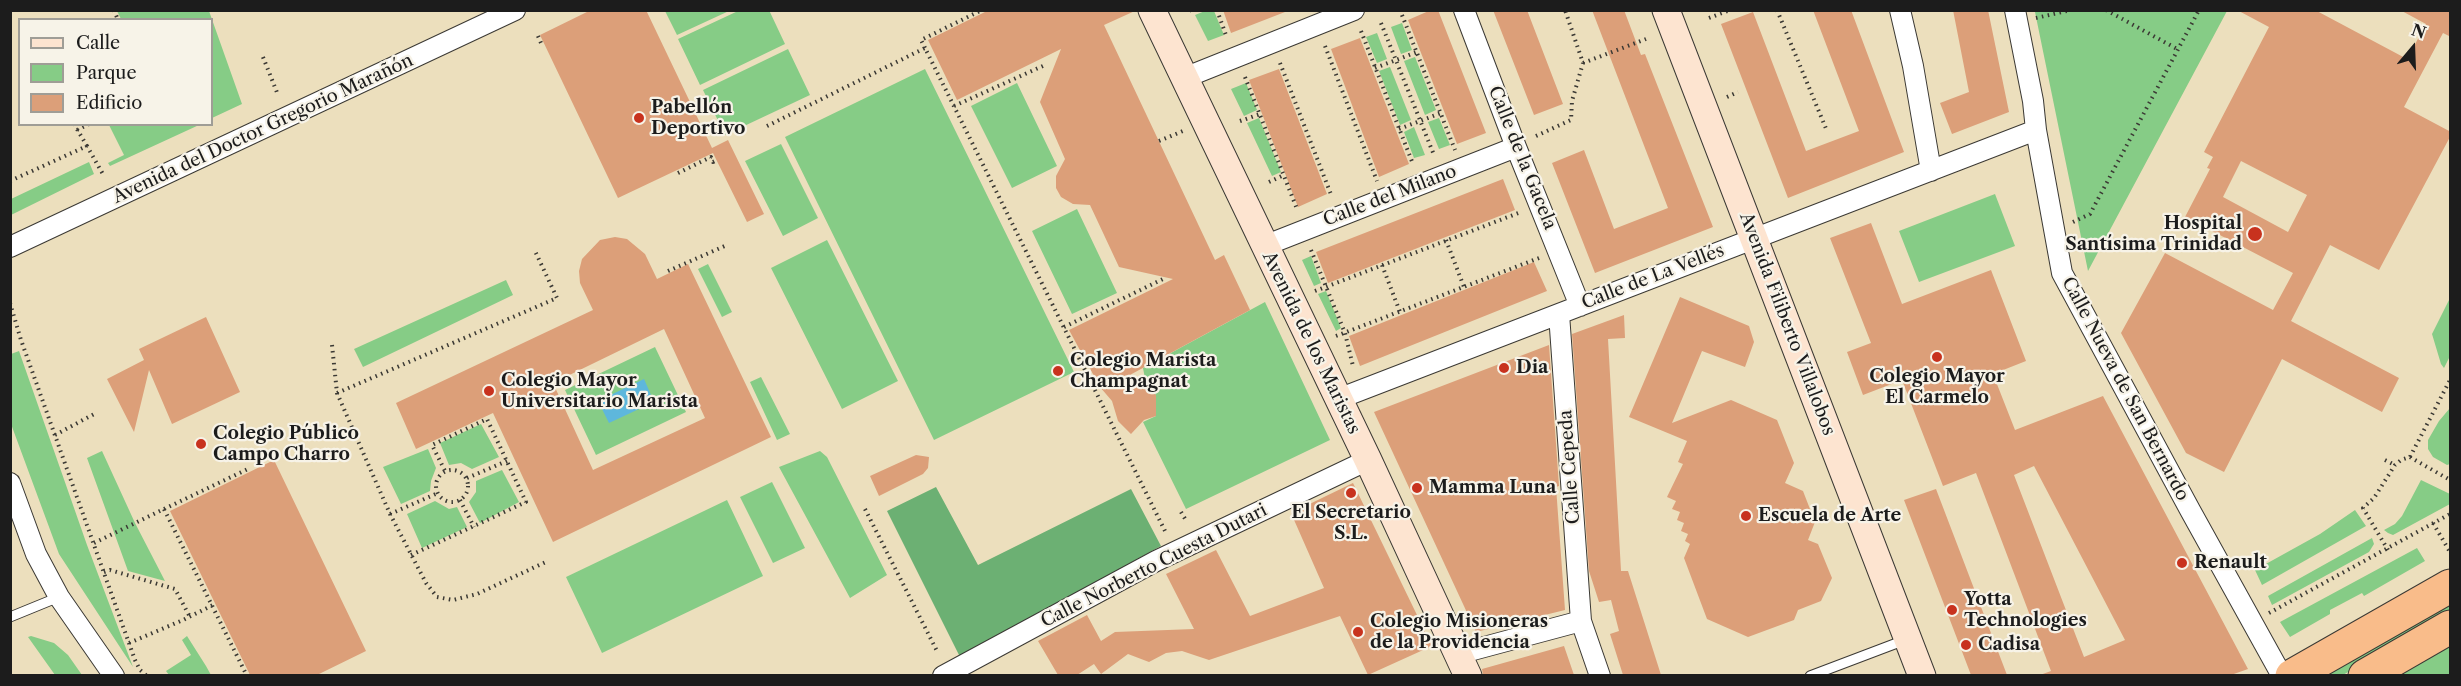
<!DOCTYPE html>
<meta charset="utf-8">
<style>
body{margin:0}
#map{position:relative;width:2461px;height:686px;overflow:hidden;background:#ecdfbd;font-family:"Libre Caslon Text",serif}
canvas{display:block}
.frame{position:absolute;inset:0;border:12px solid #1c1c1c;pointer-events:none}
.legend{position:absolute;left:18px;top:18px;width:195px;height:108px;box-sizing:border-box;background:#f7f3e8;border:2px solid #9f9d96;margin:0;padding:8px 10px;list-style:none;font-size:18px;color:#1c1c1c}
.legend li{display:flex;align-items:center;gap:12px;height:30px}
.legend b{width:30px;border:2px solid #9f9d96}
.north{position:absolute;left:2383px;top:18px;width:60px;height:60px;-webkit-text-stroke:4px #f7f3e8;paint-order:stroke;rotate:19deg;font-size:16px;font-weight:700;line-height:24px;text-align:center;color:#1c1c1c}
.north::after{content:'';display:block;margin:auto;width:21px;height:27px;background:#1c1c1c;clip-path:polygon(50% 0,100% 100%,50% 72%,0 100%)}
</style>
<div id="map">
<canvas width="2461" height="686"></canvas>
<div class="frame"></div>
<ul class="legend">
<li><b style="height:8px;background:#fde4d0"></b>Calle</li>
<li><b style="height:16px;background:#86cc86"></b>Parque</li>
<li><b style="height:16px;background:#dc9f79"></b>Edificio</li>
</ul>
<div class="north">N</div>
</div>
<script>
const ctx = document.querySelector('canvas').getContext('2d');
ctx.lineJoin = 'round';
function fill(path, color) {
  ctx.fillStyle = color;
  ctx.fill(path, 'evenodd');
}
function shape(rows) {
  const path = new Path2D();
  for (const r of rows) {
    if (r.length === 3) {
      path.moveTo(r[0] + r[2], r[1]);
      path.arc(r[0], r[1], r[2], 0, 2 * Math.PI);
      continue;
    }
    path.moveTo(r[0], r[1]);
    for (let i = 2; i < r.length; i += 2) path.lineTo(r[i], r[i + 1]);
  }
  return path;
}
function strokePath(path, color, width, dash) {
  ctx.strokeStyle = color;
  ctx.lineWidth = width;
  ctx.lineCap = dash ? 'butt' : 'round';
  ctx.setLineDash(dash || []);
  ctx.stroke(path);
}
function write(font, color, halo, rows, align = 'center') {
  ctx.font = font + ' "Libre Caslon Text",serif';
  ctx.lineWidth = 4.5;
  ctx.setLineDash([]);
  ctx.textBaseline = 'middle';
  ctx.strokeStyle = halo;
  ctx.fillStyle = color;
  for (const [text, x, y, turn = 0] of rows) {
    ctx.save();
    ctx.translate(x, y);
    ctx.rotate((+turn || 0) * Math.PI / 180);
    ctx.textAlign = isNaN(turn) ? turn : align;
    if (halo) ctx.strokeText(text, 0, 0);
    ctx.fillText(text, 0, 0);
    ctx.restore();
  }
}
fill(shape([
 [769,10,785,44,700,85,678,39,738,11],
 [2042,10,2227,11,2088,271,2035,12],
 [117,11,209,11,242,104,212,118,212,20,121,19],
 [665,11,729,11,677,35],
 [1205,11,1214,11,1224,35,1208,41,1195,15],
 [1402,23,1412,50,1401,54,1391,27],
 [1377,33,1387,59,1377,63,1366,37],
 [788,49,810,95,725,135,703,90],
 [1415,57,1436,110,1425,115,1404,61],
 [1390,67,1411,120,1400,125,1379,71],
 [925,69,1074,372,934,440,785,137],
 [1017,83,1057,166,1012,188,971,106],
 [1246,83,1257,110,1244,116,1231,89],
 [1259,118,1281,172,1272,176,1247,123],
 [1439,118,1450,145,1439,149,1428,122],
 [109,125,199,125,110,166,108,163,124,155],
 [1414,127,1425,155,1414,158,1404,132],
 [781,144,818,218,783,236,745,161],
 [89,162,94,174,11,215,11,199],
 [1995,194,2015,246,1919,282,1899,231],
 [1077,209,1117,293,1072,314,1032,231],
 [827,240,898,381,842,409,771,268],
 [1311,256,1321,283,1314,286,1302,260],
 [708,264,732,312,722,317,698,269],
 [506,280,513,295,363,367,354,349],
 [1326,291,1341,328,1336,331,1318,294],
 [2450,298,2450,356,2444,368,2441,364,2432,334],
 [1265,302,1330,440,1186,509,1143,422,1156,416,1156,395,1147,389,1143,368],
 [655,347,686,412,596,455,565,390],
 [19,351,87,545,133,667,59,554,11,424,11,354],
 [761,377,790,434,777,440,750,382],
 [2450,408,2450,464,2447,465,2433,457,2428,449,2428,440,2439,421],
 [481,424,499,457,472,469,461,463,449,465,440,443],
 [428,449,436,468,431,481,430,491,401,504,383,467],
 [102,451,135,523,165,581,128,571,87,458],
 [820,451,827,457,887,575,850,598,779,467],
 [502,470,519,502,480,523,469,502,476,492,476,481],
 [2421,480,2450,494,2450,504,2393,535,2388,533,2384,530,2395,524,2402,516],
 [772,482,805,548,773,563,740,497],
 [727,500,763,576,602,653,566,577],
 [435,501,449,509,457,507,467,527,422,548,407,514],
 [2355,510,2366,526,2262,585,2255,570,2320,534],
 [2372,538,2374,544,2369,552,2272,605,2268,596],
 [2417,548,2425,561,2364,596,2362,593,2330,610,2330,614,2290,637,2280,622],
 [2450,600,2450,612,2343,675,2317,676],
 [31,636,54,643,68,655,82,675,55,675,28,637],
 [187,636,206,666,211,675,169,675,166,671,191,655,182,640],
 [2450,639,2450,675,2388,676]
]), '#86cc86');
fill(shape([
 [936,487,978,565,1131,489,1161,546,960,657,887,511]
]), '#6cb073');
fill(shape([
 [644,379,654,402,609,423,598,401]
]), '#5eb7dc');
fill(shape([
 [591,10,646,10,712,148,728,140,764,214,747,222,713,153,618,198,540,35],
 [989,10,1137,10,1104,25,1215,260,1224,255,1250,310,1128,376,1156,395,1156,416,1144,420,1131,434,1118,421,1112,401,1100,387,1069,330,1173,279,1119,267,1090,205,1073,204,1061,197,1056,188,1056,176,1065,159,1040,102,1061,49,957,100,928,40],
 [1223,10,1285,10,1285,12,1231,33],
 [1431,10,1438,10,1486,133,1457,144,1408,20],
 [1493,10,1527,10,1563,104,1534,115],
 [1592,10,1624,10,1641,55,1645,54,1713,227,1595,273,1552,163,1584,150,1614,229,1668,208],
 [1813,10,1851,10,1904,152,1788,198,1721,24,1753,12,1806,151,1859,131],
 [1953,10,1988,10,2009,112,1952,134,1940,103,1969,92],
 [2237,10,2315,10,2407,59,2426,24,2400,10,2451,10,2451,37,2443,33,2404,107,2451,132,2451,135,2379,270,2330,245,2291,321,2399,378,2382,412,2282,359,2224,472,2186,453,2121,333,2165,253,2273,310,2293,273,2185,217,2210,169,2207,168,2213,157,2204,152,2269,27],
 [2241,161,2307,195,2288,232,2223,197],
 [1360,38,1409,164,1379,177,1331,49],
 [1279,69,1327,194,1298,207,1249,80],
 [1503,179,1515,210,1328,283,1316,252],
 [1871,223,1902,304,1991,270,2026,361,1993,374,2015,430,2103,396,2248,669,2231,675,2040,675,2051,671,1976,473,1943,486,1902,380,1863,395,1847,352,1871,343,1830,238],
 [2034,466,2125,640,2084,657,2014,475],
 [615,237,627,239,645,254,657,279,688,264,771,437,553,542,493,413,416,449,396,403,593,310,580,283,579,271,582,259,600,240],
 [664,329,705,418,593,470,553,383],
 [1534,262,1547,291,1360,366,1349,336],
 [1680,297,1749,326,1754,342,1745,367,1702,351,1672,423,1731,400,1777,420,1794,463,1785,483,1803,491,1815,522,1808,540,1818,544,1832,578,1821,601,1798,610,1794,620,1748,637,1707,619,1684,558,1690,544,1685,541,1688,534,1681,531,1684,523,1677,520,1680,512,1672,509,1676,501,1667,497,1683,464,1678,462,1687,441,1629,417],
 [1624,315,1625,338,1608,339,1621,571,1628,571,1661,675,1623,675,1610,634,1619,631,1611,600,1599,602,1589,571,1572,334],
 [206,317,240,392,172,424,149,370,134,432,107,379,144,360,139,349],
 [1549,345,1559,486,1556,487,1565,610,1476,632,1374,412],
 [916,455,929,457,928,468,923,474,879,496,870,476],
 [274,460,366,651,317,675,250,675,170,511],
 [1353,483,1432,646,1368,675,1340,616,1209,660,1182,651,1166,653,1149,662,1128,654,1101,674,1094,664,1077,675,1058,675,1038,641,1087,615,1101,641,1115,632,1194,629,1166,574,1216,550,1250,616,1324,588,1291,513],
 [1936,489,2007,675,1971,675,1904,500],
 [1564,646,1574,675,1483,675,1482,669]
]), '#dc9f79');
const lane = shape([
 [10,617,59,597],
 [1810,676,1905,640]
]);
const street = shape([
 [1464,10,1516,147,1580,306],
 [1900,10,1913,66,1931,171],
 [2015,10,2033,101,2036,130,2062,273,2190,510,2282,676],
 [1184,78,1354,10],
 [1264,246,1516,147],
 [10,247,515,10],
 [1559,314,1581,621,1600,676],
 [1338,399,2036,130],
 [10,483,36,554,59,597,114,676],
 [1458,654,1581,621],
 [943,676,1156,561,1368,460]
]);
const secondary = shape([
 [1152,10,1368,460,1468,676],
 [1666,10,1922,676]
]);
const highway = shape([
 [2292,676,2450,586],
 [2365,676,2450,627]
]);
strokePath(lane, '#3b3934', 11);
strokePath(street, '#3b3934', 22);
strokePath(secondary, '#3b3934', 29);
strokePath(highway, '#3b3934', 35);
strokePath(shape([
 [114,10,118,20],
 [1217,10,1227,38],
 [1777,10,1827,131],
 [2106,10,2179,50],
 [1189,11,1190,10],
 [1402,15,1455,150],
 [1709,18,1730,10],
 [2036,18,2071,10],
 [1381,23,1434,155],
 [1361,31,1413,164],
 [538,36,541,43],
 [1325,46,1377,181],
 [925,48,921,40,982,10],
 [263,57,278,95],
 [1280,63,1332,197],
 [1583,63,1646,39],
 [1375,68,1417,52],
 [1245,77,1297,209],
 [1727,97,1738,92],
 [954,106,1045,65],
 [1240,121,1260,114],
 [74,124,87,146],
 [767,126,925,48,1165,531,1168,530],
 [1399,129,1441,113],
 [77,130,89,124],
 [1536,136,1571,120,1572,101,1583,63,1565,10],
 [1159,141,1183,131],
 [678,173,711,157,713,162,717,160],
 [10,181,87,146,104,176],
 [1269,182,1284,175],
 [2073,222,2090,214,2199,10],
 [1446,240,1464,287],
 [1311,250,1345,333,1353,366],
 [1382,265,1400,312],
 [668,271,727,245],
 [1315,291,1521,212],
 [10,303,21,340,135,660,140,670,147,676],
 [1064,327,1163,279],
 [1336,336,1539,258],
 [332,345,337,393,390,514,426,583,437,597,453,600,477,594,548,561],
 [337,393,557,298,535,251],
 [55,435,96,413],
 [2410,457,2450,380],
 [2385,460,2395,465],
 [452,486,16],
 [467,478,507,461],
 [460,500,474,527],
 [164,509,248,469],
 [865,509,938,653],
 [1181,512,1187,522],
 [390,514,438,493],
 [2433,523,2450,552],
 [94,543,164,509,247,676],
 [2388,550,2363,508,2374,498,2395,465,2401,460,2410,457,2450,480],
 [411,555,526,502,487,419,432,445,445,471],
 [104,572,110,570,175,589,190,617],
 [2269,613,2450,514],
 [129,643,183,620,215,604]
]), '#3b3934', 4, [1.5, 4.5]);
strokePath(lane, '#fff', 9);
strokePath(street, '#fff', 20);
strokePath(secondary, '#fde4d0', 27);
strokePath(highway, '#f9bc8a', 33);
for (const [x, y, r, color] of [
 [639,118,6,"#c8321e"],
 [2255,234,8,"#c8321e"],
 [1937,357,6,"#c8321e"],
 [1504,368,6,"#c8321e"],
 [1058,371,6,"#c8321e"],
 [489,391,6,"#c8321e"],
 [201,444,6,"#c8321e"],
 [1417,488,6,"#c8321e"],
 [1351,493,6,"#c8321e"],
 [1746,516,6,"#c8321e"],
 [2182,563,6,"#c8321e"],
 [1952,610,6,"#c8321e"],
 [1358,632,6,"#c8321e"],
 [1966,645,6,"#c8321e"]
]) {
  const dot = new Path2D();
  dot.arc(x, y, r, 0, 2 * Math.PI);
  ctx.fillStyle = color;
  ctx.fill(dot);
  strokePath(dot, '#f7f3e8', 2);
}
write('bold 18px', '#1c1c1c', '#f7f3e8', [
 ["Pabellón",651,108],
 ["Deportivo",651,129],
 ["Hospital",2242,224,"right"],
 ["Santísima Trinidad",2242,245,"right"],
 ["Colegio Marista",1070,361],
 ["Champagnat",1070,382],
 ["Dia",1516,368],
 ["Colegio Mayor",1937,377,"center"],
 ["El Carmelo",1937,398,"center"],
 ["Colegio Mayor",501,381],
 ["Universitario Marista",501,402],
 ["Colegio Público",213,434],
 ["Campo Charro",213,455],
 ["Mamma Luna",1429,488],
 ["El Secretario",1351,513,"center"],
 ["S.L.",1351,534,"center"],
 ["Escuela de Arte",1758,516],
 ["Renault",2194,563],
 ["Yotta",1964,600],
 ["Technologies",1964,621],
 ["Colegio Misioneras",1370,622],
 ["de la Providencia",1370,643],
 ["Cadisa",1978,645]
], 'left');
write('18px', '#1c1c1c', '#f7f3e8', [
 ["Avenida del Doctor Gregorio Marañón",263,129,-25],
 ["Calle de la Gacela",1522,158,68],
 ["Calle del Milano",1390,196,-21],
 ["Calle de La Vellés",1653,277,-21],
 ["Avenida Filiberto Villalobos",1787,324,69],
 ["Avenida de los Maristas",1311,343,64],
 ["Calle Nueva de San Bernardo",2125,389,62],
 ["Calle Cepeda",1570,467,-94],
 ["Calle Norberto Cuesta Dutari",1154,566,-27]
]);
</script>
